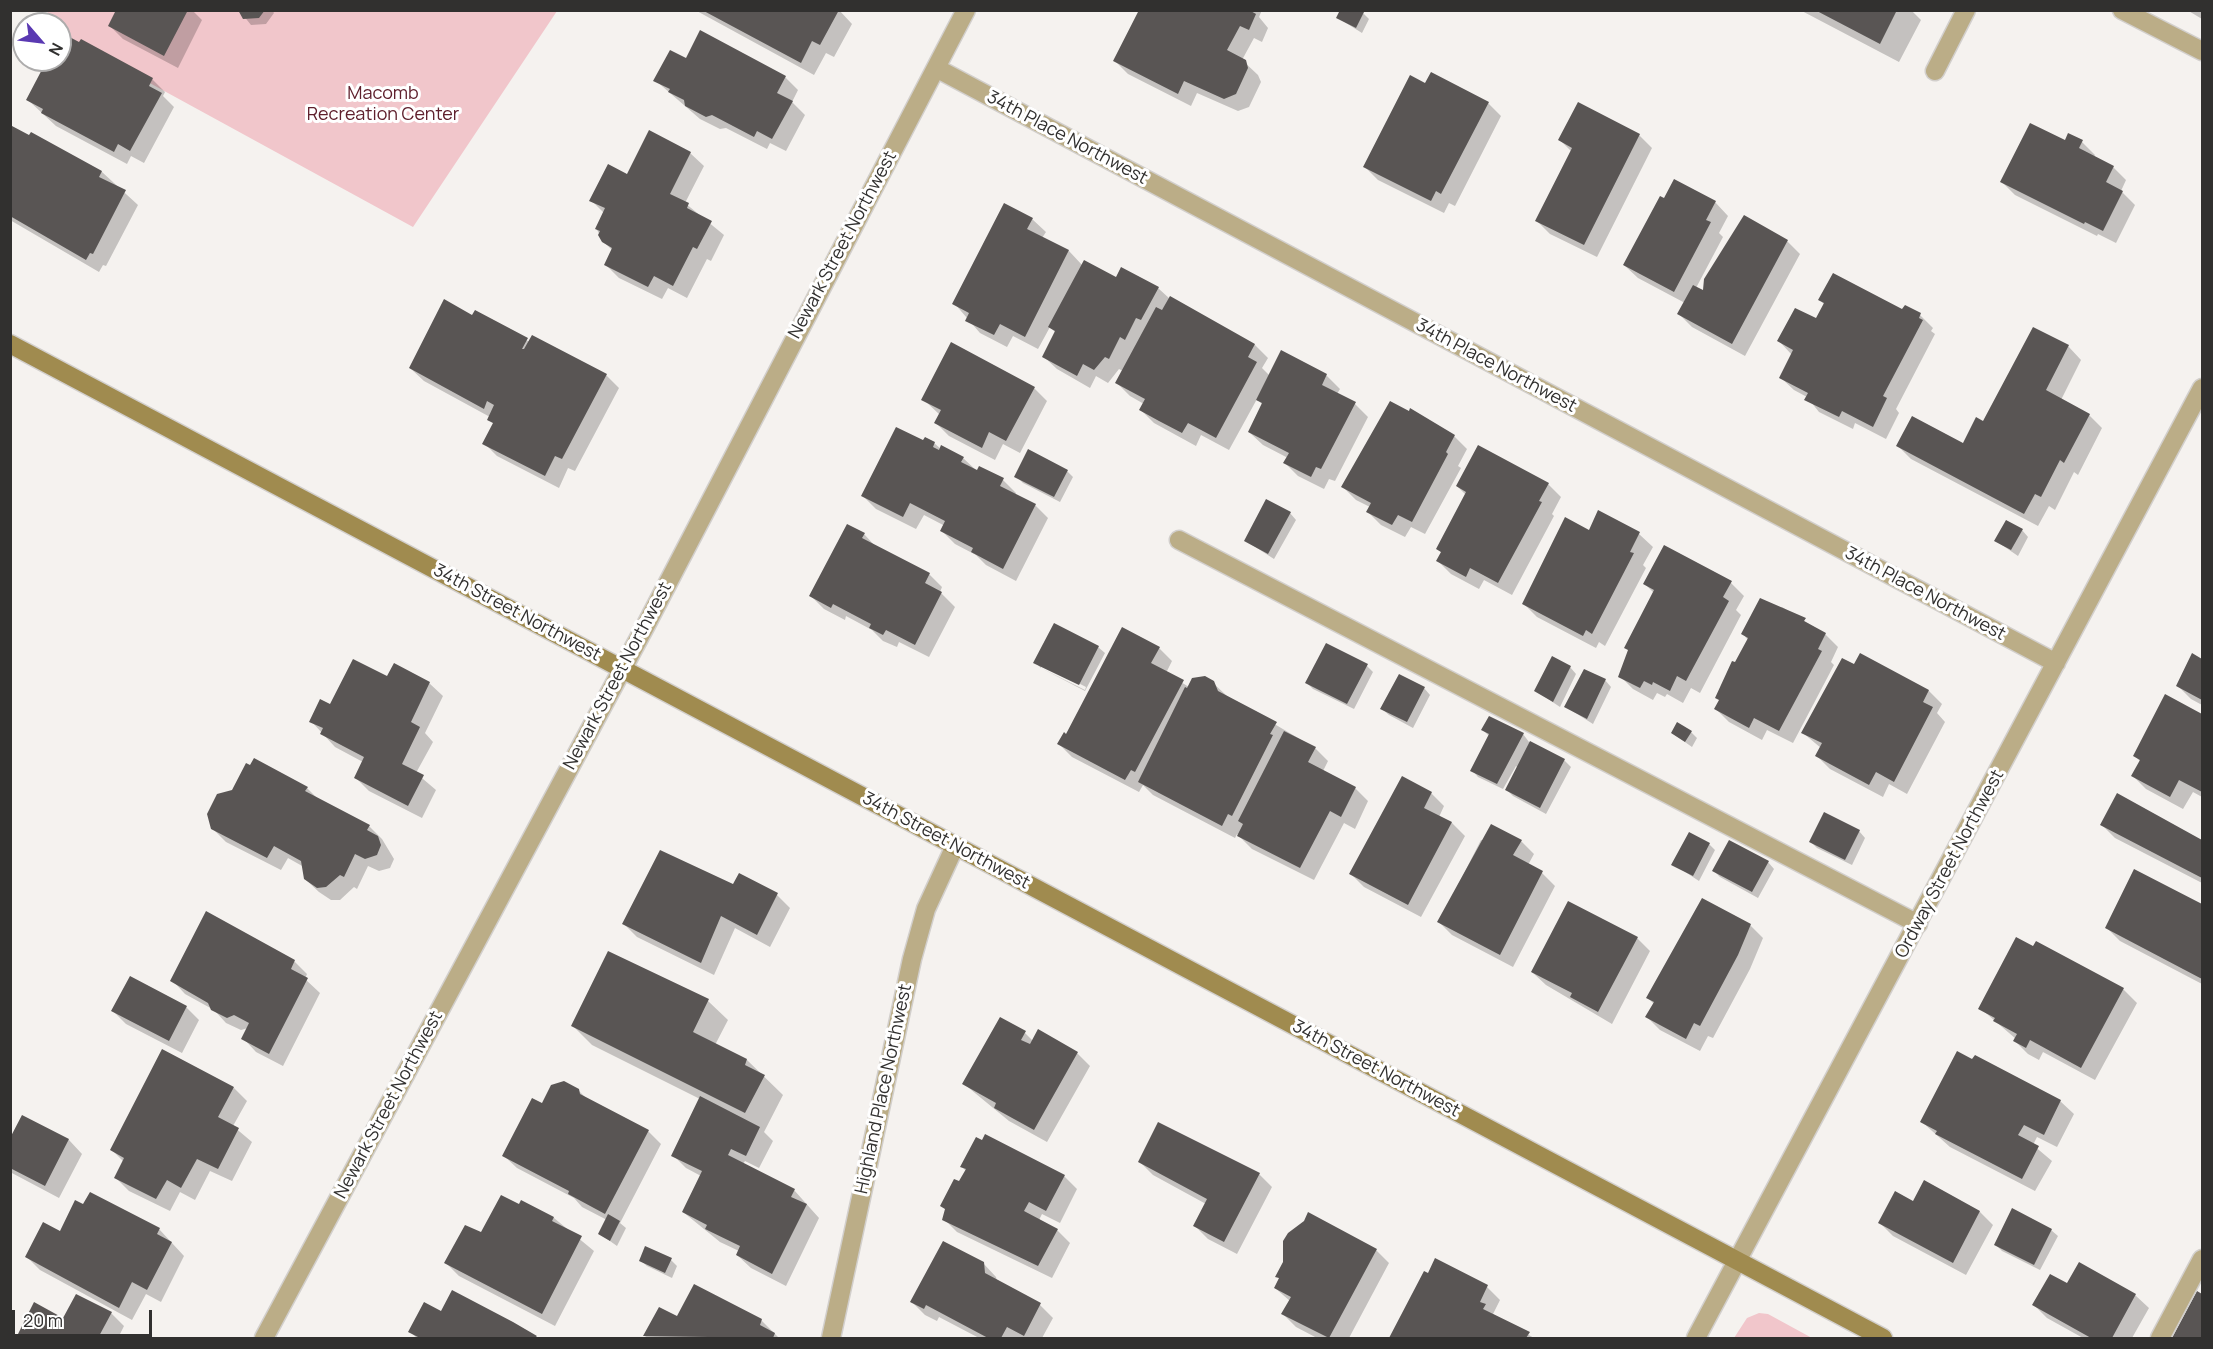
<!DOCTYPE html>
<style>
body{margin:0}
#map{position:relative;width:2213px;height:1349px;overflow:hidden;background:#f5f2ef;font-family:Manrope,sans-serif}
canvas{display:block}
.frame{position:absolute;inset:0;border:12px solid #31302f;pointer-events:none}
.north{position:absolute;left:12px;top:12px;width:60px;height:60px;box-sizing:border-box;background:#fff;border:2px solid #adacac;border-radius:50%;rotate:118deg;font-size:16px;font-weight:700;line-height:24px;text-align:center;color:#31302f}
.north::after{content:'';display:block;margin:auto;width:21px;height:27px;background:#5a39b2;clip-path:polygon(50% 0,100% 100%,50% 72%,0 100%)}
.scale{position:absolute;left:12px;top:1310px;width:140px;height:27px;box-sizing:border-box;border:3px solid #31302f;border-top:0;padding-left:8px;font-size:18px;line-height:21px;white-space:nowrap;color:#31302f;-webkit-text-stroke:4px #fff;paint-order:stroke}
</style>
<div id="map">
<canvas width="2213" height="1349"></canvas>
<div class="frame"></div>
<div class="north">N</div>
<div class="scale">20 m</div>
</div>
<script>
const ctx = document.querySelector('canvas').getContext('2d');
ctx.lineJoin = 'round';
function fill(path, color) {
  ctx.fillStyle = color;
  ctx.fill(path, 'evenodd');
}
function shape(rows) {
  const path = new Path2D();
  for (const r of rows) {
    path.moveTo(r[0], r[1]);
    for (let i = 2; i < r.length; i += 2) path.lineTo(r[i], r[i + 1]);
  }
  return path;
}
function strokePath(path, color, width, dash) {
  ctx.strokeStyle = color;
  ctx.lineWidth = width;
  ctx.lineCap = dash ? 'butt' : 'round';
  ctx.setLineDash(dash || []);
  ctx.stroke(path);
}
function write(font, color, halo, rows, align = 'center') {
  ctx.font = font + ' Manrope,sans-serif';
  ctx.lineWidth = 6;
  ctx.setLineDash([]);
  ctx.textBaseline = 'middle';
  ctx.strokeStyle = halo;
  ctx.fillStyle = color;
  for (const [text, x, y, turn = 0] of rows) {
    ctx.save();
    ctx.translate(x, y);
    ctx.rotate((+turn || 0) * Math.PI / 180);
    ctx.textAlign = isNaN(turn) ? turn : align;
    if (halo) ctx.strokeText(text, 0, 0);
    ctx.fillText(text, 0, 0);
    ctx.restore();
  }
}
fill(shape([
 [49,10,557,11,413,227,60,34,60,24,42,24],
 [1759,1313,1768,1314,1812,1338,1734,1338,1747,1318]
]), '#f1c6cb');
fill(shape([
 [118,10,192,10,202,20,178,68,123,39,110,26],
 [239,10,272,10,274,13,266,24,251,25],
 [695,10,839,10,852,24,834,57,826,53,814,75],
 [1140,10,1262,10,1259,17,1268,28,1262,42,1254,38,1242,60,1258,75,1261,82,1249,107,1238,111,1197,93,1191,106,1128,74,1115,61],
 [1800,10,1911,10,1921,20,1899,62],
 [2187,10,2202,10,2202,19],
 [1363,13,1369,19,1362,33,1338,18],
 [62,35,152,79,165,92,163,96,174,107,144,163,131,156,127,164,56,126,28,100,49,60,60,60],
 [687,60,785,77,798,90,792,102,805,115,786,151,770,143,767,149,726,128,720,129,700,119,655,80],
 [1488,103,1501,116,1455,206,1449,203,1444,213,1378,180,1365,167],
 [12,128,30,137,31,134,102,172,138,205,106,266,103,265,99,272,10,220],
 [1639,135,1652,148,1597,257,1550,234,1537,221,1572,152,1560,140],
 [2065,142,2082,142,2095,155,2094,157,2113,167,2126,180,2121,191,2135,205,2116,243,2098,234,2097,236,2015,195,2002,182],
 [690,153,704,166,685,203,724,235,711,261,707,259,687,298,668,288,662,299,619,278,606,265,613,251,603,241,596,228,604,213,591,200,628,176],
 [1715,202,1728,216,1719,233,1723,237,1696,288,1703,292,1787,241,1800,254,1745,356,1692,327,1679,314,1685,303,1638,278,1624,265],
 [1004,205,1032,219,1046,232,1042,238,1069,251,1083,266,1116,279,1158,288,1170,299,1255,345,1268,358,1262,368,1270,376,1282,353,1326,375,1340,389,1337,394,1355,404,1368,417,1335,481,1329,479,1324,489,1298,476,1285,463,1288,458,1263,445,1249,432,1263,405,1257,399,1229,450,1201,435,1196,446,1154,423,1141,410,1144,404,1130,396,1117,383,1123,371,1119,369,1108,383,1096,376,1090,388,1057,369,1043,356,1056,333,1050,327,1038,349,1013,336,1007,347,980,333,954,303],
 [1820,300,1920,315,1933,328,1931,331,1935,334,1896,409,1899,413,1886,439,1855,423,1853,429,1819,412,1807,397,1794,390,1780,377,1792,355,1779,341,1817,320,1825,305],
 [473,317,606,375,619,388,575,471,568,468,559,488,497,456,484,443,494,425,490,417,424,381,410,368],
 [2068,346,2081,360,2061,400,2089,415,2102,428,2078,475,2074,472,2055,510,2049,506,2038,526,1911,459,1898,446,1964,445],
 [1034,388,1047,401,1020,453,1003,444,995,460,949,436,936,423,940,415,923,399],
 [1454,436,1467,449,1458,466,1461,468,1425,534,1411,527,1405,537,1381,525,1368,512,1370,507,1356,500,1343,487],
 [924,442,934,443,941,449,963,458,978,472,1003,480,1016,493,1015,495,1035,505,1048,518,1016,581,986,565,976,555,955,544,942,531,945,526,924,515,916,529,876,509,863,496],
 [1067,471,1073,477,1060,502,1023,483,1016,476],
 [1548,484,1561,497,1552,514,1554,516,1512,595,1484,580,1479,589,1451,574,1438,561,1442,553,1438,549,1466,495,1457,486],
 [1599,512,1639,534,1653,547,1643,565,1646,568,1605,646,1599,642,1596,648,1537,617,1524,604,1589,532],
 [1290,513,1296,520,1274,559,1246,541],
 [2022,530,2028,537,2018,556,1996,541],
 [864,534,876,547,929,574,942,587,940,592,955,607,929,657,899,642,897,647,883,641,872,630,846,616,845,620,824,609,811,596],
 [1665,547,1731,583,1744,596,1736,610,1741,615,1700,693,1691,688,1683,703,1667,694,1665,697,1657,693,1653,700,1633,689,1620,676,1654,593,1645,584],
 [1782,607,1825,634,1838,647,1831,662,1834,665,1793,743,1767,730,1762,740,1729,722,1716,709,1748,640,1743,634],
 [1098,647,1105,653,1085,691,1041,668,1085,690,1086,687,1041,664,1041,668,1035,662],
 [1159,648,1172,661,1166,673,1189,687,1213,683,1227,696,1315,748,1328,761,1323,771,1355,788,1368,801,1355,829,1344,823,1314,880,1252,849,1237,834,1235,838,1153,795,1143,785,1139,792,1072,757,1059,744],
 [1861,655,1929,691,1942,704,1937,713,1945,722,1907,794,1889,784,1883,797,1830,769,1817,756,1821,748,1803,733],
 [2193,655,2202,660,2202,705,2191,699,2178,686],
 [395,665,429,683,443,696,425,733,433,742,416,773,436,790,422,818,369,791,356,778,363,762,335,747,311,721,330,706,388,678],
 [1367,666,1373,672,1354,709,1313,689,1307,683],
 [1570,667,1576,674,1560,707,1536,691],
 [1605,680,1611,687,1593,724,1566,707],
 [1424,688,1430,695,1413,728,1389,715,1382,709],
 [2166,696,2202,715,2202,797,2193,792,2183,809,2146,789,2133,776,2141,762,2135,756],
 [1483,730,1523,734,1529,742,1564,760,1571,767,1546,814,1513,796,1507,790,1518,768,1516,766,1503,789,1478,777,1472,770,1490,737],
 [1691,732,1697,738,1692,747,1672,733],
 [307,788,318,799,369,826,382,839,394,859,390,868,379,871,368,866,357,889,354,887,340,900,331,900,319,892,305,879,304,867,288,858,281,870,226,842,212,828],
 [1431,793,1444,806,1439,817,1452,823,1465,836,1421,917,1364,887,1351,874],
 [2118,795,2202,842,2202,883,2115,838,2102,825],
 [1859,831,1865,838,1852,865,1817,848,1811,842],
 [1481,840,1521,841,1534,854,1528,865,1542,873,1555,886,1513,967,1452,935,1439,922],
 [1709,844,1715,850,1699,881,1673,864],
 [1768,862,1774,869,1758,898,1720,877,1714,871],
 [2135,871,2202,906,2202,984,2120,941,2107,928],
 [734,886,777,895,790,908,770,947,735,928,714,975,637,937,624,924],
 [1750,925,1763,938,1750,969,1713,1038,1708,1036,1700,1051,1660,1030,1647,1017,1654,1004,1648,998],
 [1637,938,1650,951,1612,1024,1546,985,1532,972],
 [2037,943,2123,989,2137,1003,2095,1080,2043,1052,2039,1060,2028,1054,2015,1041,2016,1039,1980,1008],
 [609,953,708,1001,728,1020,715,1045,747,1060,783,1095,764,1132,773,1141,759,1168,745,1161,743,1164,794,1190,819,1218,786,1286,751,1268,737,1255,739,1251,720,1242,683,1212,701,1176,686,1168,673,1155,700,1099,592,1045,573,1026],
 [294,961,307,974,305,979,320,993,283,1066,256,1052,243,1038,248,1028,241,1030,226,1023,214,1010,185,994,172,980],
 [186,1007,199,1020,182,1053,126,1024,113,1011],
 [1025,1033,1033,1041,1077,1053,1090,1066,1047,1142,1009,1121,964,1084],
 [1975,1057,2060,1101,2074,1114,2057,1147,2037,1137,2033,1145,2052,1161,2035,1191,1950,1147,1922,1122],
 [234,1088,247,1101,233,1126,252,1142,232,1181,210,1171,195,1200,180,1192,170,1211,129,1191,116,1178,124,1162,112,1150],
 [578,1090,588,1100,648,1131,661,1144,620,1223,626,1228,617,1246,600,1234,607,1220,582,1207,574,1198,517,1168,503,1155,542,1105],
 [23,1117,69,1140,82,1154,59,1198,10,1172,10,1141],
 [983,1142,1064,1176,1077,1189,1060,1223,1042,1214,1039,1220,1057,1230,1070,1243,1052,1278,957,1232,944,1219,966,1171,962,1167],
 [1140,1162,1259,1174,1272,1187,1237,1254,1208,1239,1195,1226,1206,1204,1153,1175],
 [1924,1182,1980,1212,1993,1225,1966,1275,1893,1236,1880,1223,1913,1203],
 [522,1202,554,1218,594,1251,555,1326,459,1276,446,1263],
 [159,1229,184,1256,161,1302,146,1294,132,1320,40,1270,27,1257,61,1233],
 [2051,1230,2058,1236,2040,1270,2002,1251,1996,1245],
 [646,1248,671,1260,677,1266,672,1278,647,1266,640,1260],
 [1376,1250,1389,1263,1349,1338,1317,1338,1296,1327,1283,1314,1290,1301,1275,1288,1280,1279,1277,1276],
 [983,1263,996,1277,997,1281,1040,1305,1053,1318,1042,1338,979,1338,939,1317,937,1321,925,1315,912,1302],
 [2080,1264,2135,1295,2149,1308,2132,1338,2083,1338,2047,1318,2034,1305,2068,1285],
 [1425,1273,1487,1287,1500,1300,1493,1314,1534,1338,1391,1338],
 [2197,1293,2202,1295,2202,1338,2174,1338],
 [35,1304,64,1320,111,1313,124,1326,118,1338,17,1338],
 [659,1309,678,1318,761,1320,779,1338,647,1338,645,1336],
 [441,1313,536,1337,537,1338,417,1338,410,1332]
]), '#0003');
fill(shape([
 [116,10,188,10,164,56,108,26],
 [238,10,265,10,259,18,243,19],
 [702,10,839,10,820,45,812,41,801,63],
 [1139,10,1249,10,1256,14,1249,30,1240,26,1227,50,1246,60,1248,68,1236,94,1224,99,1184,81,1178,94,1113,61],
 [1340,10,1361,10,1364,12,1356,28,1336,18],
 [1815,10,1897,10,1880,44],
 [700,30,786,76,777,93,793,101,772,139,757,131,754,137,712,115,706,117,685,106,684,100,668,92,670,89,653,81,670,50,686,58],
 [62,33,79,42,81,39,153,78,149,86,162,93,130,151,118,144,114,152,41,113,43,109,26,100,47,60,60,60],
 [1431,72,1489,102,1441,194,1436,191,1431,201,1363,167,1410,75,1425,83],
 [1578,102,1640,134,1584,245,1535,221,1572,148,1558,140],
 [2030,123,2065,140,2068,133,2083,140,2079,148,2114,166,2106,182,2123,191,2103,231,2085,222,2084,224,2000,182],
 [12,126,29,135,31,132,102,171,99,177,126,190,93,254,90,253,86,260,10,216],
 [649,130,691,152,670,194,689,203,687,208,712,221,697,249,693,247,673,286,654,276,648,287,604,265,612,248,602,242,598,235,600,231,595,229,605,208,589,201,608,164,627,174],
 [1674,179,1716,201,1706,220,1711,222,1674,292,1623,265,1660,196,1664,198],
 [1004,203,1033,218,1027,229,1069,250,1025,337,1000,324,994,335,965,321,969,313,952,304],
 [1744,215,1788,240,1732,344,1677,314,1693,285,1703,290,1704,279],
 [1084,260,1116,277,1121,267,1159,287,1141,320,1136,318,1125,340,1120,337,1109,359,1105,357,1094,370,1083,364,1077,376,1042,357,1055,331,1048,327],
 [1833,273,1902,309,1905,305,1921,313,1919,318,1923,320,1883,396,1887,398,1873,427,1842,411,1839,417,1804,400,1808,393,1779,378,1793,350,1777,341,1795,308,1816,318,1824,303,1818,300],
 [1170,296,1255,344,1248,357,1257,362,1216,438,1188,423,1182,433,1159,421,1139,410,1145,399,1115,383,1156,307,1162,310],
 [444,299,472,315,475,310,528,338,522,349,524,349,532,335,607,374,562,459,555,456,545,476,482,444,493,423,487,420,494,405,487,401,484,409,409,368],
 [2033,327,2069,345,2046,390,2090,414,2064,463,2060,460,2041,497,2035,494,2024,514,1896,446,1912,416,1963,443,1976,417,1983,421],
 [951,342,1035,387,1006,441,989,432,982,448,934,423,941,410,921,400],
 [1281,350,1327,374,1322,385,1356,402,1321,469,1316,467,1311,477,1283,463,1289,453,1248,432,1262,403,1256,400],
 [1390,401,1409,411,1410,408,1455,435,1446,452,1448,454,1412,522,1398,515,1392,525,1366,512,1371,503,1341,487],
 [896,427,923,440,925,437,935,442,933,447,939,450,941,445,964,457,961,462,977,470,979,466,1004,478,1000,486,1036,504,1003,569,971,552,973,548,940,531,945,521,910,503,903,517,861,496],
 [1478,445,1549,483,1539,501,1542,502,1498,583,1470,568,1466,577,1436,561,1441,552,1436,549,1466,492,1456,486],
 [1028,449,1068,470,1054,497,1014,477],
 [1266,499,1291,512,1268,554,1244,541],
 [1598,510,1640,532,1630,552,1634,553,1592,634,1586,630,1583,636,1522,604,1565,517,1589,530],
 [2006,520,2023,529,2011,550,1994,541],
 [847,524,865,533,862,538,930,573,925,583,942,592,915,645,886,630,883,635,869,628,871,624,833,604,831,608,809,596],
 [1664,545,1732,581,1723,597,1729,601,1686,681,1677,676,1670,691,1653,682,1652,685,1644,681,1640,688,1618,677,1628,650,1624,648,1654,590,1643,584],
 [1760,598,1806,618,1804,621,1826,633,1818,649,1822,651,1779,731,1754,718,1749,728,1714,709,1719,700,1715,698,1732,661,1735,662,1748,638,1741,634],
 [1054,623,1099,646,1079,685,1033,663],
 [1122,627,1160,647,1151,663,1184,680,1135,772,1131,770,1125,780,1057,744,1064,732,1066,734],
 [1326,643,1368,664,1347,704,1305,683],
 [1860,653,1929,690,1923,702,1933,707,1894,782,1876,772,1869,785,1815,756,1822,743,1801,733,1842,658,1854,664],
 [2192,653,2202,659,2202,700,2176,686],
 [1552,656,1571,666,1553,702,1534,691],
 [353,659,387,676,394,663,430,682,411,722,420,727,402,764,424,775,408,806,354,778,364,757,320,734,323,728,309,722,320,699,330,704],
 [1584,669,1606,679,1587,719,1564,707],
 [1399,674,1425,687,1407,722,1380,709],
 [1205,676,1214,681,1218,691,1277,722,1270,734,1273,735,1232,816,1228,814,1222,826,1138,782,1185,687,1187,688,1192,678],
 [2165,694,2202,714,2202,792,2179,780,2170,797,2131,776,2140,760,2133,756],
 [1489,716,1524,733,1497,784,1470,771,1489,734,1481,730],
 [1677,722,1692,731,1685,742,1671,733],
 [1284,731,1316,747,1308,762,1356,787,1341,817,1330,811,1300,868,1237,836,1243,824,1238,821],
 [1530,741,1565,759,1540,808,1505,790],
 [254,758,308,787,305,791,370,825,367,830,378,836,381,845,377,855,365,859,355,854,344,877,340,875,326,887,317,888,304,879,301,861,274,846,267,858,211,829,207,814,217,794,232,790,246,763,250,765],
 [1402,776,1432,792,1424,808,1452,822,1408,905,1349,874],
 [2117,793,2202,840,2202,878,2100,825],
 [1824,812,1860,830,1845,860,1809,842],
 [1491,824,1522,840,1513,855,1543,871,1500,955,1437,922],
 [1689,832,1710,843,1693,876,1671,865],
 [1729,840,1769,861,1752,892,1712,871],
 [660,850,733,884,739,873,778,893,757,935,721,916,701,963,622,924],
 [2134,869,2202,904,2202,979,2105,928],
 [1702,898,1751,924,1738,955,1700,1026,1694,1023,1686,1039,1645,1017,1654,1002,1646,998],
 [1568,901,1638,937,1598,1012,1570,997,1572,993,1531,972],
 [206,911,295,960,291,969,308,978,269,1054,241,1039,249,1023,234,1015,227,1018,211,1010,208,1003,170,981],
 [2016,937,2033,946,2036,941,2124,988,2081,1068,2030,1040,2026,1048,2013,1041,2017,1034,1993,1021,1995,1018,1978,1009],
 [608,951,709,999,693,1032,747,1059,745,1065,765,1075,745,1113,571,1026],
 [130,976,187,1006,169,1041,111,1011],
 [1000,1017,1026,1031,1021,1040,1030,1044,1038,1029,1078,1052,1034,1130,994,1108,996,1103,962,1084],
 [162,1049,234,1087,218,1117,239,1128,218,1169,197,1159,181,1188,167,1180,156,1199,114,1178,124,1158,110,1150],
 [1957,1051,1972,1059,1975,1055,2061,1100,2044,1135,2024,1125,2018,1135,2039,1146,2022,1179,1935,1134,1937,1131,1920,1122],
 [564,1081,579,1089,580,1094,649,1130,605,1214,568,1194,569,1191,502,1156,532,1098,542,1103,551,1085],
 [700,1096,760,1127,746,1156,731,1149,728,1155,795,1189,791,1197,807,1204,772,1274,736,1255,740,1246,705,1229,707,1225,682,1212,702,1171,671,1156],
 [22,1115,69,1139,45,1186,10,1168,10,1138],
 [1158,1122,1260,1173,1224,1242,1193,1226,1207,1199,1138,1162],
 [985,1134,1065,1175,1046,1211,1029,1202,1024,1211,1058,1229,1038,1266,942,1220,945,1209,940,1206,954,1179,959,1181,966,1169,960,1167,976,1137,982,1140],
 [1924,1180,1980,1211,1953,1263,1878,1223,1895,1191,1913,1201],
 [90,1192,160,1228,157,1234,172,1242,147,1290,132,1282,119,1308,25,1257,43,1222,60,1231,75,1200,83,1204],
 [501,1195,519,1204,521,1200,554,1217,552,1221,582,1236,542,1314,444,1263,465,1225,481,1232],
 [2012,1208,2052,1229,2034,1265,1994,1245],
 [1308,1212,1377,1249,1329,1338,1281,1314,1291,1297,1274,1288,1279,1278,1275,1277,1283,1262,1283,1241,1288,1233,1304,1221],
 [608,1214,620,1221,610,1241,598,1234],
 [943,1241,984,1262,985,1273,1041,1303,1024,1336,1007,1327,1001,1338,988,1338,926,1305,924,1309,910,1302],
 [645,1246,672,1258,665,1273,639,1261],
 [1435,1258,1488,1285,1480,1302,1486,1304,1483,1309,1530,1332,1526,1338,1389,1338,1424,1271,1428,1273],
 [2079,1262,2136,1294,2112,1338,2091,1338,2032,1305,2050,1274,2067,1283],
 [694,1284,762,1319,760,1325,775,1333,773,1338,643,1336,659,1307,677,1316],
 [452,1290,513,1322,537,1336,535,1338,420,1338,408,1332,424,1302,441,1311],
 [2197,1291,2202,1294,2202,1338,2172,1338],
 [76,1294,112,1312,98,1338,16,1338,34,1302,63,1318]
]), '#595554');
const lane = shape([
 [2122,10,2202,51],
 [1935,71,1966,10],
 [1179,540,1918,924],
 [2160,1338,2202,1259]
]);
const street = shape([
 [936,68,2056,663],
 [264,1338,646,625,966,10],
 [831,1338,912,959,926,909,955,846],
 [1696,1338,2202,388]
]);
const secondary = shape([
 [10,344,1883,1338]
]);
strokePath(lane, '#d2cfcc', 21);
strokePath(street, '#d2cfcc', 21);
strokePath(secondary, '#d2cfcc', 21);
strokePath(lane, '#bbad87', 18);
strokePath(street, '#bbad87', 18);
strokePath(secondary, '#a08b4f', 18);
write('18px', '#5f202d', '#fff', [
 ["Macomb",383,94],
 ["Recreation Center",383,115]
]);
write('18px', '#31302f', '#fff', [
 ["34th Place Northwest",1067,138,28],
 ["Newark Street Northwest",843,245,-62],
 ["34th Place Northwest",1496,366,28],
 ["34th Place Northwest",1925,594,28],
 ["34th Street Northwest",517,613,28],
 ["Newark Street Northwest",618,676,-62],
 ["34th Street Northwest",946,841,28],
 ["Ordway Street Northwest",1950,864,-62],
 ["34th Street Northwest",1376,1069,28],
 ["Highland Place Northwest",884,1089,-78],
 ["Newark Street Northwest",389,1105,-62]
]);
</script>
